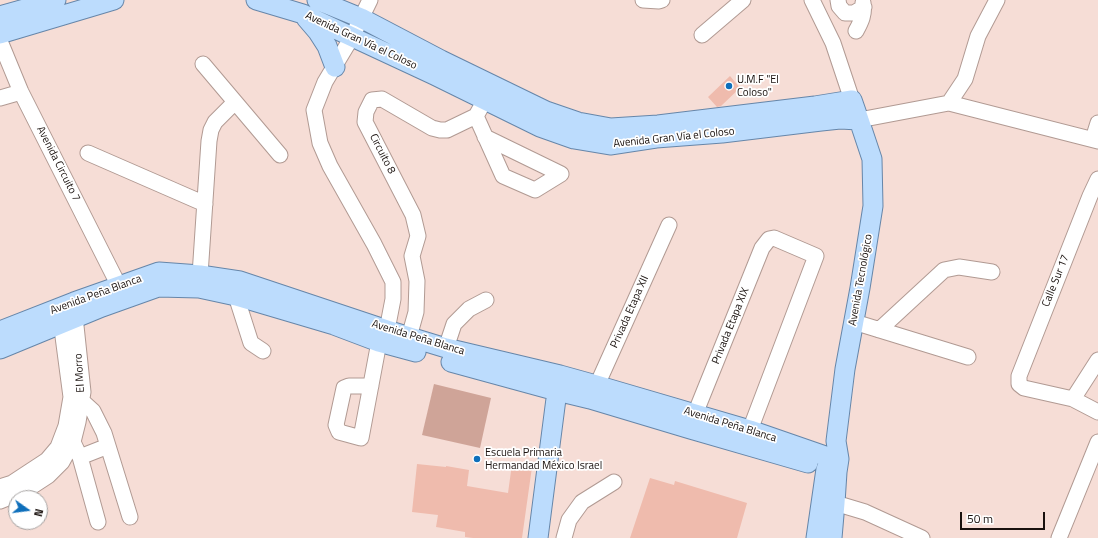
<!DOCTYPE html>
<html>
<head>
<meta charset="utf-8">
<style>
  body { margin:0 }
  #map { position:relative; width:1098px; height:538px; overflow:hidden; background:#f6ddd6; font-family:"Titillium Web",sans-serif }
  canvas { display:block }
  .north { position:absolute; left:8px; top:490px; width:40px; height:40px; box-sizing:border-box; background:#fff; border:1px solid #a3a09f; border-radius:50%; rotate:104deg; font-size:11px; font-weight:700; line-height:16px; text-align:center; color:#19110e }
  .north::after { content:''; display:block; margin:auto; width:14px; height:18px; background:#0e6fbb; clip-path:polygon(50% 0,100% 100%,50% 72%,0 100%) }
  .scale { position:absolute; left:960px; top:512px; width:85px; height:18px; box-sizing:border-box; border:2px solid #19110e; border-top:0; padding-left:5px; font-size:12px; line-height:14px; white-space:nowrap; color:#19110e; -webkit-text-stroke:3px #fff; paint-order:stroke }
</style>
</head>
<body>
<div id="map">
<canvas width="1098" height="538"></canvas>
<div class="north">N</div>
<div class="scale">50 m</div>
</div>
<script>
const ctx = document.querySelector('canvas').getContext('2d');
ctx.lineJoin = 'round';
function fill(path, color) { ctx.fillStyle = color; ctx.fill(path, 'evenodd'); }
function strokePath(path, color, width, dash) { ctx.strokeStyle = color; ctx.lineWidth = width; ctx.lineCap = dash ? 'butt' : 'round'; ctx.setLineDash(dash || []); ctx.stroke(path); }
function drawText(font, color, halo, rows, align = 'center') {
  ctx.font = font + ' "Titillium Web",sans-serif'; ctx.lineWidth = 3.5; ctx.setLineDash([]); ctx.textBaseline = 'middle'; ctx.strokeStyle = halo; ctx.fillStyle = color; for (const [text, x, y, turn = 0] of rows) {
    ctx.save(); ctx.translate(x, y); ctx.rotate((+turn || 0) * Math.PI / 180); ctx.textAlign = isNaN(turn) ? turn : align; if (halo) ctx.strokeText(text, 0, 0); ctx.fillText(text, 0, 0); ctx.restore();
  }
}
fill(new Path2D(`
  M434,384L491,398L480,448L422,435Z`), '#cfa498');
fill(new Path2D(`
  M730,76L740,88L721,106L717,107L708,97Z
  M417,464L446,467V466L469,470L467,486L508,493L512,464L532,467L522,538H473L465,537V532L436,527L438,515L412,512Z
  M650,478L674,485L675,481L747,503L737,538H630Z`), '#efbbad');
const minor = new Path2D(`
  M370,0L352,37L325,82L314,110L320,143L330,166L374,244L393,282V299L387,330L379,342L361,438L339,432L336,425L344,388L349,386H371
  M643,0L659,1L662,0
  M812,0L833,43L852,100
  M838,0L839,6L845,13H854L864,7
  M856,31C861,22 865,14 863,3
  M702,35L743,0
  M0,41L21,92L119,286
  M203,64L280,155
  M0,98L21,92
  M949,103L965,79L978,36L997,0
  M476,116L503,176L535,190L561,174
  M859,120L949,103L1098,141
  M485,137L561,174
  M1093,139L1098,123
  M88,153L205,204
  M1098,179L1090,196L1019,376V384L1024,388L1073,399L1098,412
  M200,275L209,141L211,130L215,122L235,102
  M236,296L251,343L263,351
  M854,322L968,357
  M879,330L944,270L959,267L992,272
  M409,337L416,312L417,281L412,256L418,236L413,215L365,122L366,112L372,100L382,99L432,128L440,130H447L476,116L485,100
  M446,348L454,324L469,309L486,300
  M593,394L669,225
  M1073,399L1098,360
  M82,401L93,411L104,433L130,517
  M695,414L762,248L769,239L774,238L816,256L750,430
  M73,442L80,457L98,522
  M80,457L108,446
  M0,487L12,483L47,460L58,447L66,426L71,397L60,314
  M0,501L25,491L48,476L62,462L73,442L78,422L83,392L74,307
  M835,503L865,512L922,538
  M564,538L569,520L582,502L614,482
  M1059,538L1098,442`);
const major = new Path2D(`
  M256,0L303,14L434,75L540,127L574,139L610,145L656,138L722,133L821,121L840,119L859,120
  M317,0L361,18L441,60L546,111L578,122L611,128L658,125L815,106L852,100L859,120L872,159L873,206L860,288L845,369L836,441L839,459L837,472L835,503L832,538
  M0,16L56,0
  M306,18L318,32L327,46L335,67
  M0,34L114,0
  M0,331L74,302L159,272L200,275L240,281L387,330L446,348L560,375L596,385L750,430L828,457
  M0,349L102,307L158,287L199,288L236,296L334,325L379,342L416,352
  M451,362L557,391L590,399L690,429L808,463
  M538,538L557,391L560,378
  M816,538L826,469`);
strokePath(minor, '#b19a93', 17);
strokePath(major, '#6686a9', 21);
strokePath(minor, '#fff', 15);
strokePath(major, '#bcdcfd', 19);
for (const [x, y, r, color] of [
  [729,86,4,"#0e6fbb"],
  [477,459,4,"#0e6fbb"]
]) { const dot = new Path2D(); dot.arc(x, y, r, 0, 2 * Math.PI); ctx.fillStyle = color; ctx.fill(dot); strokePath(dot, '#fff', 1.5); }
drawText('11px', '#19110e', '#fff', [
  ["Avenida Gran Vía el Coloso",361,41,25],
  ["Avenida Gran Vía el Coloso",674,138,-6],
  ["Circuito 8",382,154,63],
  ["Avenida Circuito 7",58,164,63],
  ["Avenida Tecnológico",861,280,-80],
  ["Calle Sur 17",1056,281,-68],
  ["Avenida Peña Blanca",96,295,-20],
  ["Privada Etapa XII",630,312,-66],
  ["Privada Etapa XIX",731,326,-68],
  ["Avenida Peña Blanca",418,338,17],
  ["El Morro",80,373,-94],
  ["Avenida Peña Blanca",730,425,17]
]);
drawText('11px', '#19110e', '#fff', [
  ["U.M.F \"El",737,80],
  ["Coloso\"",737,93],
  ["Escuela Primaria",485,453],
  ["Hermandad México Israel",485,466]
], 'left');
</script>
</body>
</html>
